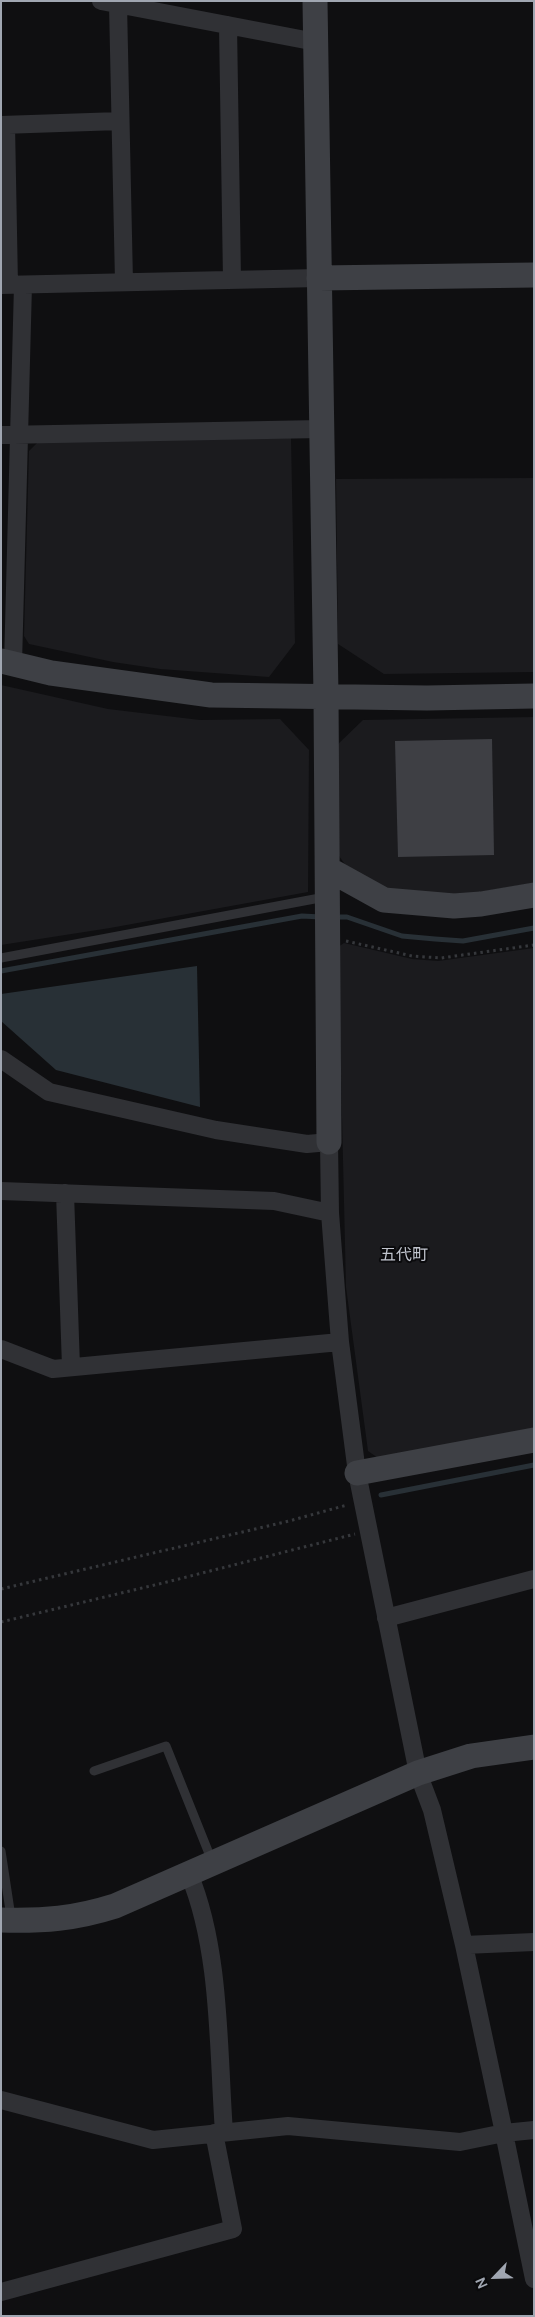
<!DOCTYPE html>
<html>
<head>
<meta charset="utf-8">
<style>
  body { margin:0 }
  #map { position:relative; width:535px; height:2317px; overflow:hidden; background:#0f0f11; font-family:"DM Sans",sans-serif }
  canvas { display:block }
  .frame { position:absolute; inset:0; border:2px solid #a0a6b1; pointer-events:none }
  .north { position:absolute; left:470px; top:2252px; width:50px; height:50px; -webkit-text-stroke:4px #0a0a0c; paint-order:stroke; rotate:246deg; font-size:14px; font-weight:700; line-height:20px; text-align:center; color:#a0a6b1 }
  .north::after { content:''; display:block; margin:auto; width:18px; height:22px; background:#a0a6b1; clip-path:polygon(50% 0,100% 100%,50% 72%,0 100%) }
</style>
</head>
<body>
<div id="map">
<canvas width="535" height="2317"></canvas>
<div class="frame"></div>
<div class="north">N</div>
</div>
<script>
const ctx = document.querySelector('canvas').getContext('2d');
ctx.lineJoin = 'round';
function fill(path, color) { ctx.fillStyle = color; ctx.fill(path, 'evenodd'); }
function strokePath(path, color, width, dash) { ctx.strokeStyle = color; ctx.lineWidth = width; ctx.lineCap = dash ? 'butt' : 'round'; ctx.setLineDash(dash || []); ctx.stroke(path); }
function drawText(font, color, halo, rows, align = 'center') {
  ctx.font = font + ' "DM Sans","Noto Sans JP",sans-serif'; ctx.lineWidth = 4; ctx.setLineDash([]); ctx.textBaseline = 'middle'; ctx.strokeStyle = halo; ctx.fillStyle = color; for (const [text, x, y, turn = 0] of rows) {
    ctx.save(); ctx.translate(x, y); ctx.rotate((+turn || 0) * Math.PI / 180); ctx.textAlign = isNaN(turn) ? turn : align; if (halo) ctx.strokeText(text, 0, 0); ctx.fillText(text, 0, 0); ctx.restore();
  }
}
fill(new Path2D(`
  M291,438L295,643L269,677L160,669L113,662L29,644L24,636L29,451L38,442Z
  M534,478V672L384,674L338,644L336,479Z
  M1,685L108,709L200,720L280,719L309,750L308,892L110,928L1,945Z
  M534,717V883L462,895L387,889L346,866L337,853L336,746L363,720Z
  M344,943L412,959L438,961L534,948V1428L378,1458L368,1451L346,1287L338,947Z`), '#1b1b1e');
fill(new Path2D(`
  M197,966L200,1107L56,1070L1,1021V994Z`), '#283036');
strokePath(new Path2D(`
  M334,917H347L402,936L435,939L463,941L534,928
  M1,971L302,916L321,917
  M381,1495L534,1465`), '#283036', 5);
fill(new Path2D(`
  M492,739L494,855L398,857L395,741Z`), '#3e3f44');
strokePath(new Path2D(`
  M346,941L412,956L441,958L534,945
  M1,1589L289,1521L347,1505
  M1,1622L167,1582L355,1534`), '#36383c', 3, [2.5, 4]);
strokePath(new Path2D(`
  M1,958L325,897
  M94,1771L166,1746L212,1861
  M1,1851L11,1917`), '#303135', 9);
strokePath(new Path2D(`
  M101,1L316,42
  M118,4L124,282
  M228,25L232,280
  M1,125L120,121
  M6,125L9,285
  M1,285L319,278
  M1,435L321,429
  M13,664L23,285
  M1,1059L49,1092L216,1130L307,1144L329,1142L330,1213L340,1342L357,1473L418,1773L432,1810L464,1945L504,2133L534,2130
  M1,1191L274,1201L330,1213
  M65,1193L71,1367
  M1,1349L53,1369L340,1342
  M386,1618L534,1579
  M189,1874C221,1950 218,2051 224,2132
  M464,1945L534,1942
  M1,2100L153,2140L288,2126L460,2142L504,2133L534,2279
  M1,2292L233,2229L214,2133`), '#303135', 18);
strokePath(new Path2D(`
  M315,1L326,696L329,1142
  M319,278L534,275
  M1,661L51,673L211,695L427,698L534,696
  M328,869L384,900L454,906L481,904L534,895
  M357,1473L534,1440
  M1,1920C44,1921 74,1919 115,1906L418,1773L471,1756L534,1747`), '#3e4045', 25);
drawText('16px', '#c1c5ce', '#0a0a0c', [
  ["五代町",404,1256]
]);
</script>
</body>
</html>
